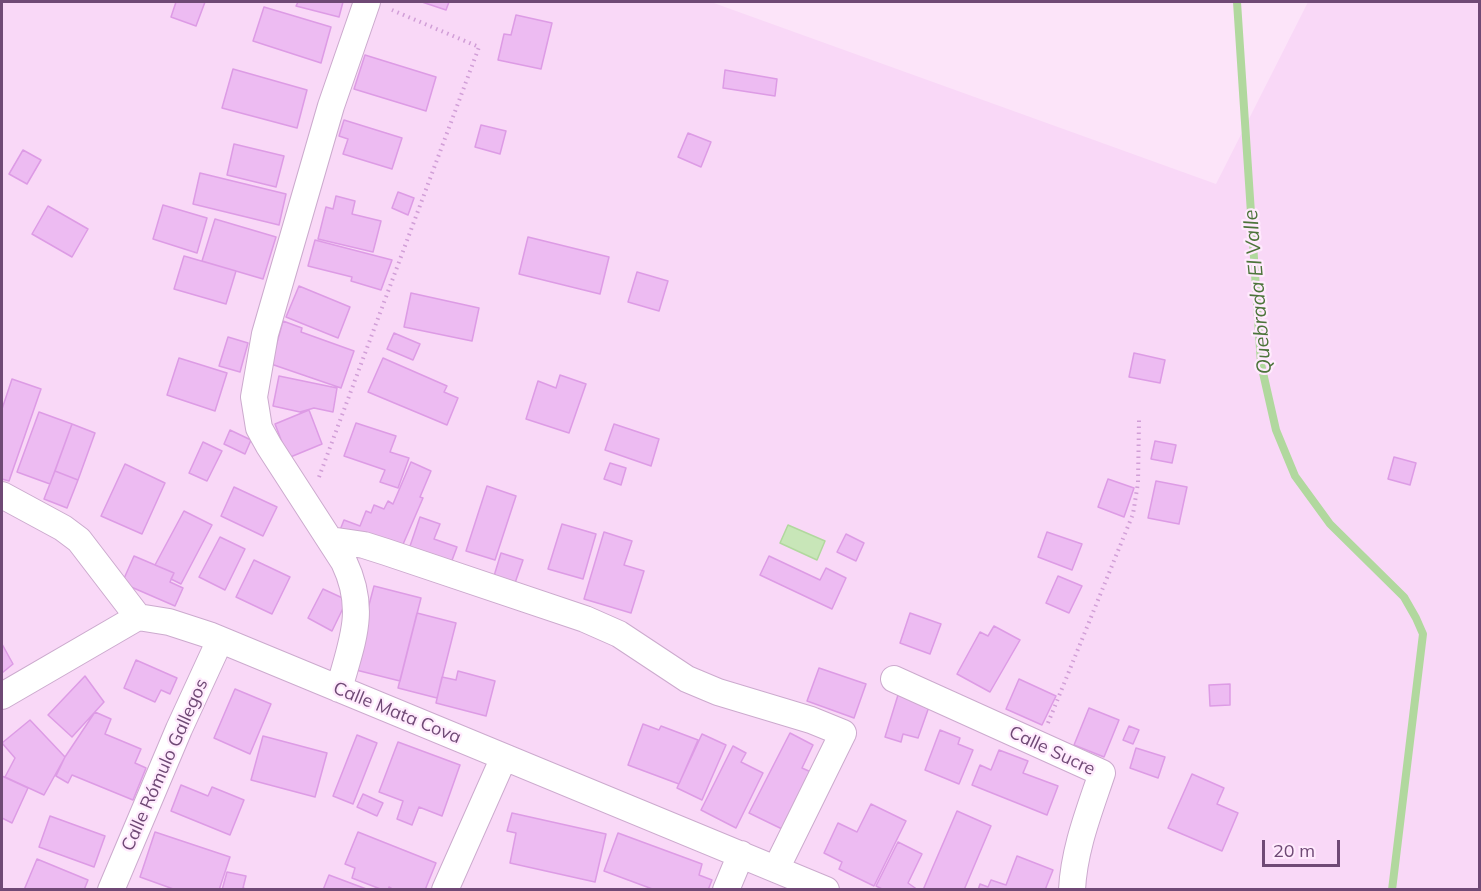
<!DOCTYPE html>
<html>
<head>
<meta charset="utf-8">
<style>
  body { margin:0 }
  #map { position:relative; width:1481px; height:891px; overflow:hidden; background:#fce4f9; font-family:Mulish,sans-serif }
  canvas { display:block }
  .frame { position:absolute; inset:0; border:3px solid #6f4975; pointer-events:none }
  .scale { position:absolute; left:1262px; top:840px; width:78px; height:27px; box-sizing:border-box; border:3px solid #6f4975; border-top:0; padding-left:8px; font-size:18px; line-height:21px; white-space:nowrap; color:#6f4975; -webkit-text-stroke:4px #ffeafd; paint-order:stroke }
</style>
</head>
<body>
<div id="map">
<canvas width="1481" height="891"></canvas>
<div class="frame"></div>
<div class="scale">20 m</div>
</div>
<script>
const ctx = document.querySelector('canvas').getContext('2d');
ctx.lineJoin = 'round';
function fill(path, color) { ctx.fillStyle = color; ctx.fill(path, 'evenodd'); }
function strokePath(path, color, width, dash) { ctx.strokeStyle = color; ctx.lineWidth = width; ctx.lineCap = dash ? 'butt' : 'round'; ctx.setLineDash(dash || []); ctx.stroke(path); }
function drawText(font, color, halo, rows, align = 'center') {
  ctx.font = font + ' Mulish,sans-serif'; ctx.lineWidth = 4.5; ctx.setLineDash([]); ctx.textBaseline = 'middle'; ctx.strokeStyle = halo; ctx.fillStyle = color; for (const [text, x, y, turn = 0] of rows) {
    ctx.save(); ctx.translate(x, y); ctx.rotate((+turn || 0) * Math.PI / 180); ctx.textAlign = isNaN(turn) ? turn : align; if (halo) ctx.strokeText(text, 0, 0); ctx.fillText(text, 0, 0); ctx.restore();
  }
}
fill(new Path2D(`
  M2,2H711L1216,184L1308,2H1479V889L2,890Z`), '#f9d8f7');
const water = new Path2D(`
  M788,525L825,541L817,560L780,543Z`);
fill(water, '#c8e6b8');
strokePath(water, '#b1d89e', 1.5);
strokePath(new Path2D(`
  M1237,2L1261,364L1276,430L1295,476L1330,524L1404,597L1416,618L1423,634L1392,890`), '#b1d89e', 8);
const building = new Path2D(`
  M176,2H205L196,26L171,17Z
  M298,2H343L339,17L296,6Z
  M422,2H449L446,10Z
  M264,7L331,27L321,63L253,41Z
  M516,15L552,23L541,69L498,60L504,34L511,35Z
  M365,55L436,77L426,111L354,89Z
  M233,69L307,90L297,128L222,108Z
  M725,70L777,79L775,96L723,88Z
  M344,120L402,138L392,169L343,154L348,139L339,136Z
  M481,125L506,131L500,154L475,147Z
  M688,133L711,142L701,167L678,157Z
  M234,144L284,156L276,187L227,175Z
  M23,150L41,160L27,184L9,174Z
  M200,173L286,194L279,225L193,204Z
  M398,192L414,198L408,215L392,208Z
  M336,196L355,201L352,214L381,221L373,252L318,239L326,207L333,209Z
  M163,205L207,218L197,253L153,239Z
  M48,206L88,229L72,257L32,234Z
  M215,219L276,237L263,279L202,261Z
  M528,237L609,257L600,294L519,274Z
  M315,240L392,260L381,290L351,281L352,277L308,266Z
  M184,256L236,271L226,304L174,289Z
  M637,272L668,281L659,311L628,302Z
  M299,286L350,307L338,338L286,317Z
  M411,293L479,308L472,341L404,327Z
  M283,321L302,328L301,332L354,351L341,388L271,364Z
  M394,333L420,344L413,360L387,349Z
  M228,337L248,343L240,372L219,366Z
  M1134,353L1165,360L1160,383L1129,377Z
  M179,358L227,373L215,411L167,395Z
  M383,358L447,386L444,392L458,398L447,425L368,392Z
  M560,375L586,384L569,433L526,419L538,381L556,388Z
  M279,376L337,388L333,412L314,408L300,412L273,406Z
  M12,379L41,389L9,481L2,479V409Z
  M309,410L322,444L288,458L275,424Z
  M39,412L72,424L50,484L17,472Z
  M356,423L396,436L390,452L409,458L398,488L380,482L385,470L344,456Z
  M72,424L95,433L78,480L55,471Z
  M614,424L659,439L651,466L605,450Z
  M230,430L251,440L245,454L224,444Z
  M1155,441L1176,445L1172,463L1151,459Z
  M203,442L222,451L207,481L189,473Z
  M1394,457L1416,463L1410,485L1388,479Z
  M411,462L431,471L420,497L423,498L401,549L340,530L344,520L360,526L366,511L371,513L374,505L384,509L388,501L393,504Z
  M610,463L626,468L621,485L604,479Z
  M125,464L165,483L142,534L101,516Z
  M55,471L78,480L67,508L44,499Z
  M1108,479L1134,488L1124,517L1098,507Z
  M1156,481L1187,487L1179,524L1148,518Z
  M487,486L516,496L495,560L466,551Z
  M234,487L277,507L263,536L221,516Z
  M184,511L212,525L181,584L171,579L174,573L155,565Z
  M420,517L440,524L434,539L457,547L451,563L409,549Z
  M562,524L596,534L583,579L548,569Z
  M604,532L632,541L624,565L644,571L631,613L584,599Z
  M1047,532L1082,544L1072,570L1038,557Z
  M846,534L864,543L856,561L837,552Z
  M220,537L245,549L225,590L199,577Z
  M501,553L523,560L515,583L494,576Z
  M134,556L174,573L170,582L183,588L175,606L122,583Z
  M769,556L820,580L826,568L846,578L832,609L760,575Z
  M254,560L290,577L272,614L236,597Z
  M1058,576L1082,586L1069,613L1046,603Z
  M374,586L421,598L400,681L352,669Z
  M323,589L347,600L332,631L308,618Z
  M417,613L456,623L437,698L398,688Z
  M910,613L941,624L930,654L900,643Z
  M994,626L1020,640L990,692L957,674L980,632L988,636Z
  M2,644L13,664L2,673Z
  M136,660L177,678L170,694L161,690L155,702L124,688Z
  M819,668L866,684L854,718L807,701Z
  M458,671L495,681L486,716L436,703L442,677L456,680Z
  M85,676L104,702L72,737L48,715Z
  M1019,679L1056,696L1042,725L1006,709Z
  M1230,684V705L1210,706L1209,685Z
  M235,689L271,704L250,754L214,738Z
  M898,695L930,704L918,738L903,734L901,742L885,737Z
  M1089,708L1119,720L1104,757L1074,745Z
  M95,712L111,719L105,734L141,749L135,763L146,768L133,800L72,775L68,783L56,776L65,757Z
  M30,720L65,757L44,795L5,777L15,758L2,743Z
  M643,724L659,730L661,726L698,740L679,784L628,765Z
  M1129,726L1139,730L1133,744L1123,740Z
  M940,730L960,738L958,744L973,750L959,784L925,770Z
  M790,733L813,745L802,768L811,772L782,829L749,813Z
  M702,734L726,745L702,800L677,788Z
  M357,735L377,743L353,804L333,796Z
  M263,736L327,753L315,797L251,780Z
  M398,742L460,765L442,816L419,807L412,825L397,819L403,801L379,792Z
  M733,746L746,753L741,762L763,773L736,828L701,810Z
  M1136,748L1165,757L1158,778L1130,768Z
  M999,750L1028,761L1023,773L1058,786L1047,815L972,785L980,765L991,770Z
  M1192,774L1224,788L1217,804L1238,813L1222,851L1168,828Z
  M2,776L28,788L12,823L2,818Z
  M181,785L208,796L212,787L244,800L230,835L171,811Z
  M363,794L383,803L377,816L357,807Z
  M871,804L906,821L874,886L839,869L842,862L824,853L838,823L857,832Z
  M957,811L991,826L964,890H923Z
  M512,813L606,834L595,882L510,863L516,833L507,831Z
  M50,816L105,836L94,867L39,847Z
  M155,832L230,857L219,890H176L140,877Z
  M358,832L436,863L425,890H394L389,887L388,890H383L352,878L355,868L345,864Z
  M618,833L702,864L699,875L712,880L708,890H655L604,871Z
  M898,842L922,854L908,883L918,890H884L876,886Z
  M1017,856L1053,870L1045,890H978L980,884L988,887L991,880L1006,885Z
  M37,859L88,880L84,890H24Z
  M227,872L246,876L243,888L249,890H222Z
  M329,875L369,890H323Z`);
fill(building, '#edbbf2');
strokePath(building, '#dd9be5', 1.5);
const minor = new Path2D(`
  M2,495L63,528L79,540L138,617L169,622L209,635L826,890
  M330,540L364,545L386,552L585,619L619,634L687,679L718,692L811,720L843,733L776,869
  M894,679L1102,773C1089,812 1074,849 1072,890
  M339,689C352,641 367,610 344,562L269,446L259,428L254,397L265,334L331,106L367,2
  M2,696L138,617
  M111,890L179,729L220,640
  M445,890L504,757
  M726,890L741,854`);
strokePath(minor, '#ccaace', 28);
strokePath(new Path2D(`
  M319,477L479,47L392,10
  M1048,723L1133,514L1138,483L1139,420`), '#d19ed7', 4, [1.5, 4.5]);
strokePath(minor, '#fff', 26);
drawText('18px', '#6f4975', '#ffeafd', [
  ["Calle Mata Cova",397,713,22],
  ["Calle Sucre",1052,751,25],
  ["Calle Rómulo Gallegos",165,765,-66]
]);
drawText('italic 20px', '#4c743a', '#ffeafd', [
  ["Quebrada El Valle",1258,292,-95]
]);
</script>
</body>
</html>
